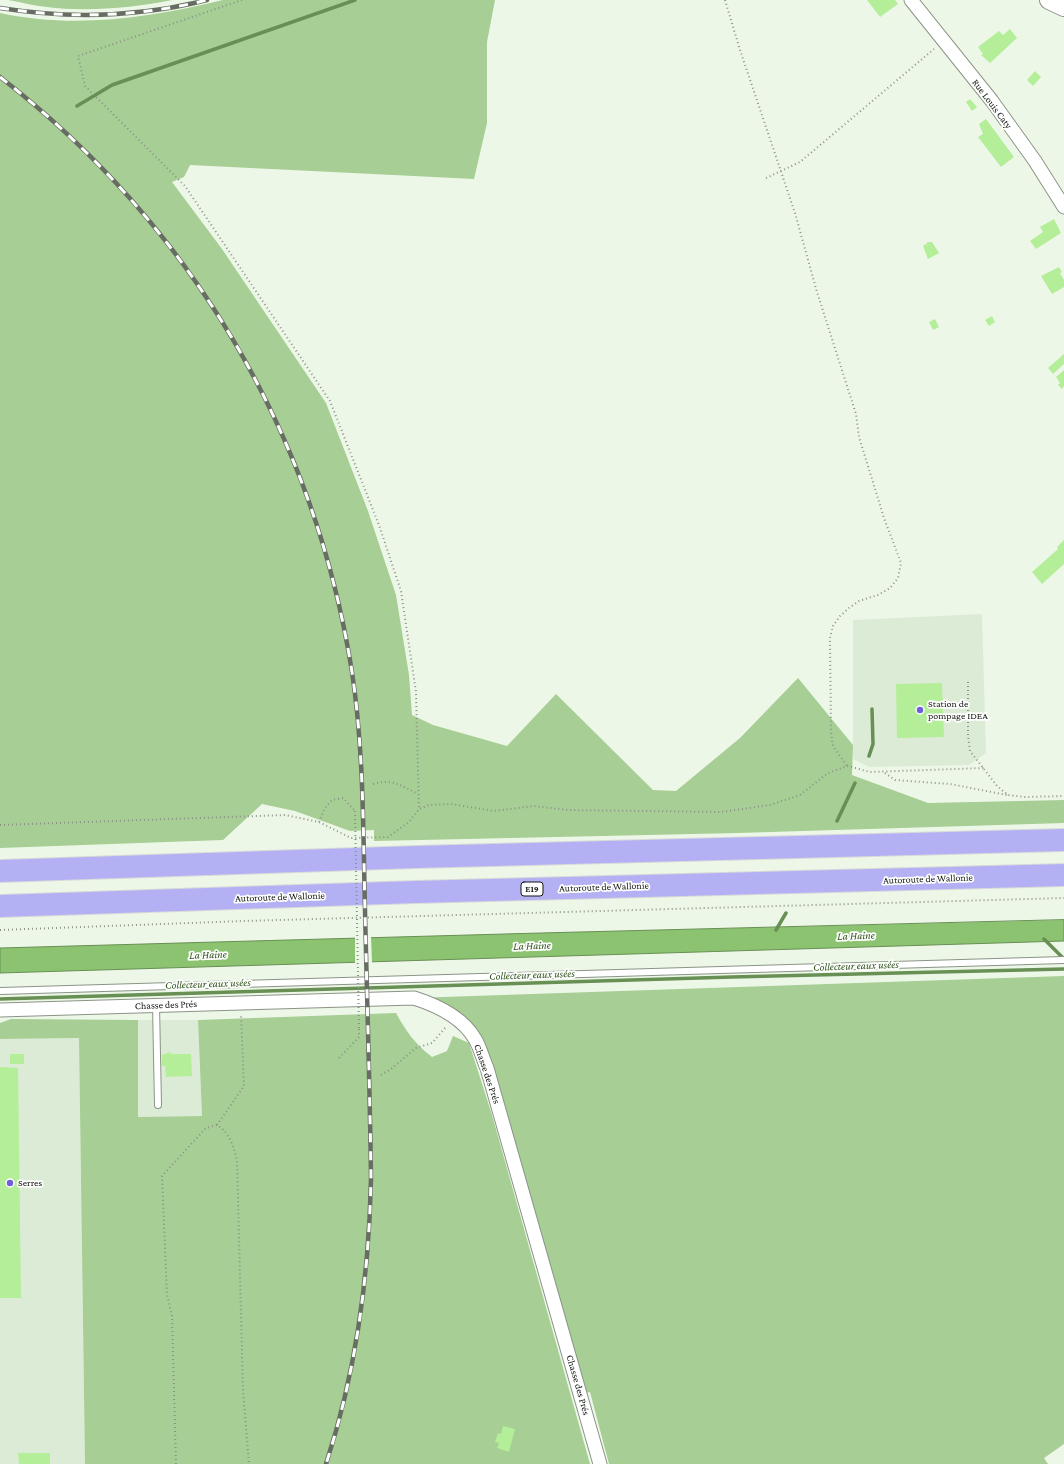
<!DOCTYPE html>
<html>
<head>
<meta charset="utf-8">
<style>
  body { margin:0 }
  canvas { display:block; background:#edf7e8 }
</style>
</head>
<body>
<canvas width="1064" height="1464"></canvas>
<script>
const ctx = document.querySelector('canvas').getContext('2d');
ctx.lineJoin = 'round';
function fill(path, color) { ctx.fillStyle = color; ctx.fill(path, 'evenodd'); }
function strokePath(path, color, width, dash) { ctx.strokeStyle = color; ctx.lineWidth = width; ctx.lineCap = dash ? 'butt' : 'round'; ctx.setLineDash(dash || []); ctx.stroke(path); }
function drawText(font, color, halo, rows, align = 'center') {
  ctx.font = font + ' "Crimson Pro",serif'; ctx.lineWidth = 3.5; ctx.setLineDash([]); ctx.textBaseline = 'middle'; ctx.strokeStyle = halo; ctx.fillStyle = color; for (const [text, x, y, turn = 0] of rows) {
    ctx.save(); ctx.translate(x, y); ctx.rotate((+turn || 0) * Math.PI / 180); ctx.textAlign = isNaN(turn) ? turn : align; if (halo) ctx.strokeText(text, 0, 0); ctx.fillText(text, 0, 0); ctx.restore();
  }
}
fill(new Path2D(`
  M982,614L986,753L969,765L869,767L853,759V620Z
  M138,1020H198L202,1116L138,1117Z
  M79,1038L85,1464H0V1039Z`), '#dcebd6');
fill(new Path2D(`
  M8,0H172C135,8 84,12 47,7C34,6 21,2 8,0Z
  M223,0H495L487,42V123L474,179L190,165L184,177L172,182L222,249L326,403L368,511L396,595L409,675L412,715L433,725L507,746L556,694L653,790L676,791L740,738L798,678L853,745L852,775L928,803L1064,800V823L738,833L374,841V830L350,831L295,811L262,804L223,840L0,848V13C75,29 149,18 223,0Z
  M1064,976V1444L1044,1458L1048,1464H609L590,1392L580,1394L475,1039L414,998Z
  M396,1013C405,1030 416,1045 432,1057L447,1051L453,1036L469,1043L492,1115L590,1464H85L79,1038L0,1039V1023L11,1019L138,1020V1117L202,1116L198,1020Z`), '#a7ce94');
const water = new Path2D(`
  M1064,920V941L0,973V948L541,933Z`);
fill(water, '#8cc370');
strokePath(water, '#688f54', 1);
fill(new Path2D(`
  M355,936H371L372,963L355,964Z`), '#edf7e8');
strokePath(new Path2D(`
  M77,106L112,85L355,0
  M869,756L873,744L872,709
  M837,821L855,783
  M776,930L786,913
  M1044,939L1064,959
  M0,999L732,977L1064,969`), '#688f54', 3.5);
fill(new Path2D(`
  M867,0H895L898,4L880,17Z
  M1010,29L1017,38L990,63L981,55L983,54L978,47L999,31L1003,35Z
  M1035,71L1041,77L1033,86L1027,80Z
  M970,99L977,107L972,111L966,102Z
  M986,119L1014,157L1001,167L978,137L983,134L979,124Z
  M1054,219L1061,233L1036,249L1030,241L1043,232L1040,227Z
  M929,242H932L939,253L928,259L923,246L926,244L929,248L926,243Z
  M1059,267L1062,272L1060,273L1064,280V287L1052,294L1041,276Z
  M992,316L995,322L989,326L985,320Z
  M935,319L939,327L933,330L929,322Z
  M1064,354V364L1053,374L1048,368Z
  M1064,370V386L1062,389L1058,385L1060,383L1056,377Z
  M1064,540V564L1042,584L1032,572L1058,549L1057,547Z
  M942,683L944,737L897,738L896,684Z
  M171,1052V1054H191L192,1076L166,1077L165,1066H162V1055Z
  M10,1054H24V1064H10Z
  M0,1067L18,1068L21,1298H0Z
  M503,1426L515,1429L509,1452L497,1448L499,1443L495,1442L498,1433L501,1434Z
  M18,1453H50V1464H19Z`), '#b4ee99');
const lane = new Path2D(`
  M0,991L1064,960
  M156,1005L158,1105`);
const street = new Path2D(`
  M911,0L992,101L1035,161L1064,207
  M0,1010L414,998C436,1005 463,1018 475,1039C480,1047 483,1059 487,1068L600,1464`);
const secondary = new Path2D(`
  M1049,0L1064,7`);
const highway = new Path2D(`
  M0,871L416,857L1064,840
  M0,906L415,892L1064,875`);
strokePath(lane, '#8b9487', 8);
strokePath(street, '#8b9487', 15);
strokePath(secondary, '#8b9487', 20);
strokePath(highway, '#d9dad9', 24);
strokePath(new Path2D(`
  M242,0L78,56L85,86L185,186L330,401L379,525L401,591L416,692L419,809
  M725,0L740,50L795,213L817,292L856,414L859,437L884,518L901,563L898,578L890,588L878,595L859,601L849,608L840,616L833,626L830,638L831,732L833,746L847,766
  M766,178L800,162L934,49
  M968,682V735L970,751L997,786L1008,795L1025,797L1064,796
  M885,773L895,780L950,784L1007,795
  M373,784C393,778 401,786 418,794
  M319,822L325,808L332,800L343,798L355,811
  M0,825L285,815L319,822L351,838L388,837L409,822L419,809L429,805L451,804L494,811L534,806L568,810L721,812L770,805L800,795L828,773L847,766L870,772L984,768
  M0,930L244,921L1064,898
  M339,1058L359,1037V1028
  M381,1075L391,1069L416,1048L432,1043L446,1027
  M217,1125L244,1086L241,1015
  M176,1464L172,1316L167,1295L162,1176L206,1128L217,1125C230,1133 234,1147 237,1161L243,1390L249,1464`), '#8b9287', 2, [1, 3]);
strokePath(lane, '#fff', 6);
strokePath(street, '#fff', 13);
strokePath(secondary, '#fff', 18);
strokePath(highway, '#b3b1f3', 22);
const rail = new Path2D(`
  M0,8C69,19 139,17 207,0
  M0,77C191,225 314,433 352,672C364,751 363,831 365,910C367,1000 370,1090 371,1179C369,1276 356,1372 326,1464`);
strokePath(rail, '#686d64', 4.5);
strokePath(rail, '#fff', 3, [9]);
strokePath(new Path2D(`
  M355,811L359,1028`), '#8b9287', 2, [1, 3]);
for (const [x, y, r, color] of [
  [920,710,4,"#715fda"],
  [10,1183,4,"#715fda"]
]) { const dot = new Path2D(); dot.arc(x, y, r, 0, 2 * Math.PI); ctx.fillStyle = color; ctx.fill(dot); strokePath(dot, '#fff', 1.5); }
for (const [x, y, w] of [
  [532,889,22]
]) { const box = new Path2D(); box.roundRect(x - w / 2, y - 7, w, 14, 3); ctx.fillStyle = '#fff'; ctx.fill(box); strokePath(box, '#141712', 1); }
drawText('bold 9px', '#141712', null, [
  ["E19",532,889]
]);
drawText('10px', '#141712', '#fff', [
  ["Rue Louis Caty",992,104,53],
  ["Autoroute de Wallonie",928,879,-2],
  ["Autoroute de Wallonie",604,887,-2],
  ["Autoroute de Wallonie",280,897,-2],
  ["Chasse des Prés",166,1005,-2],
  ["Chasse des Prés",487,1074,71],
  ["Chasse des Prés",578,1385,74]
]);
drawText('10px', '#141712', '#fff', [
  ["Station de",928,704],
  ["pompage IDEA",928,716],
  ["Serres",18,1183]
], 'left');
drawText('italic 11px', '#30541b', '#fff', [
  ["La Haine",856,936,-2],
  ["La Haine",532,946,-2],
  ["La Haine",208,955,-2],
  ["Collecteur eaux usées",856,966,-2],
  ["Collecteur eaux usées",532,975,-2],
  ["Collecteur eaux usées",208,984,-2]
]);
</script>
</body>
</html>
